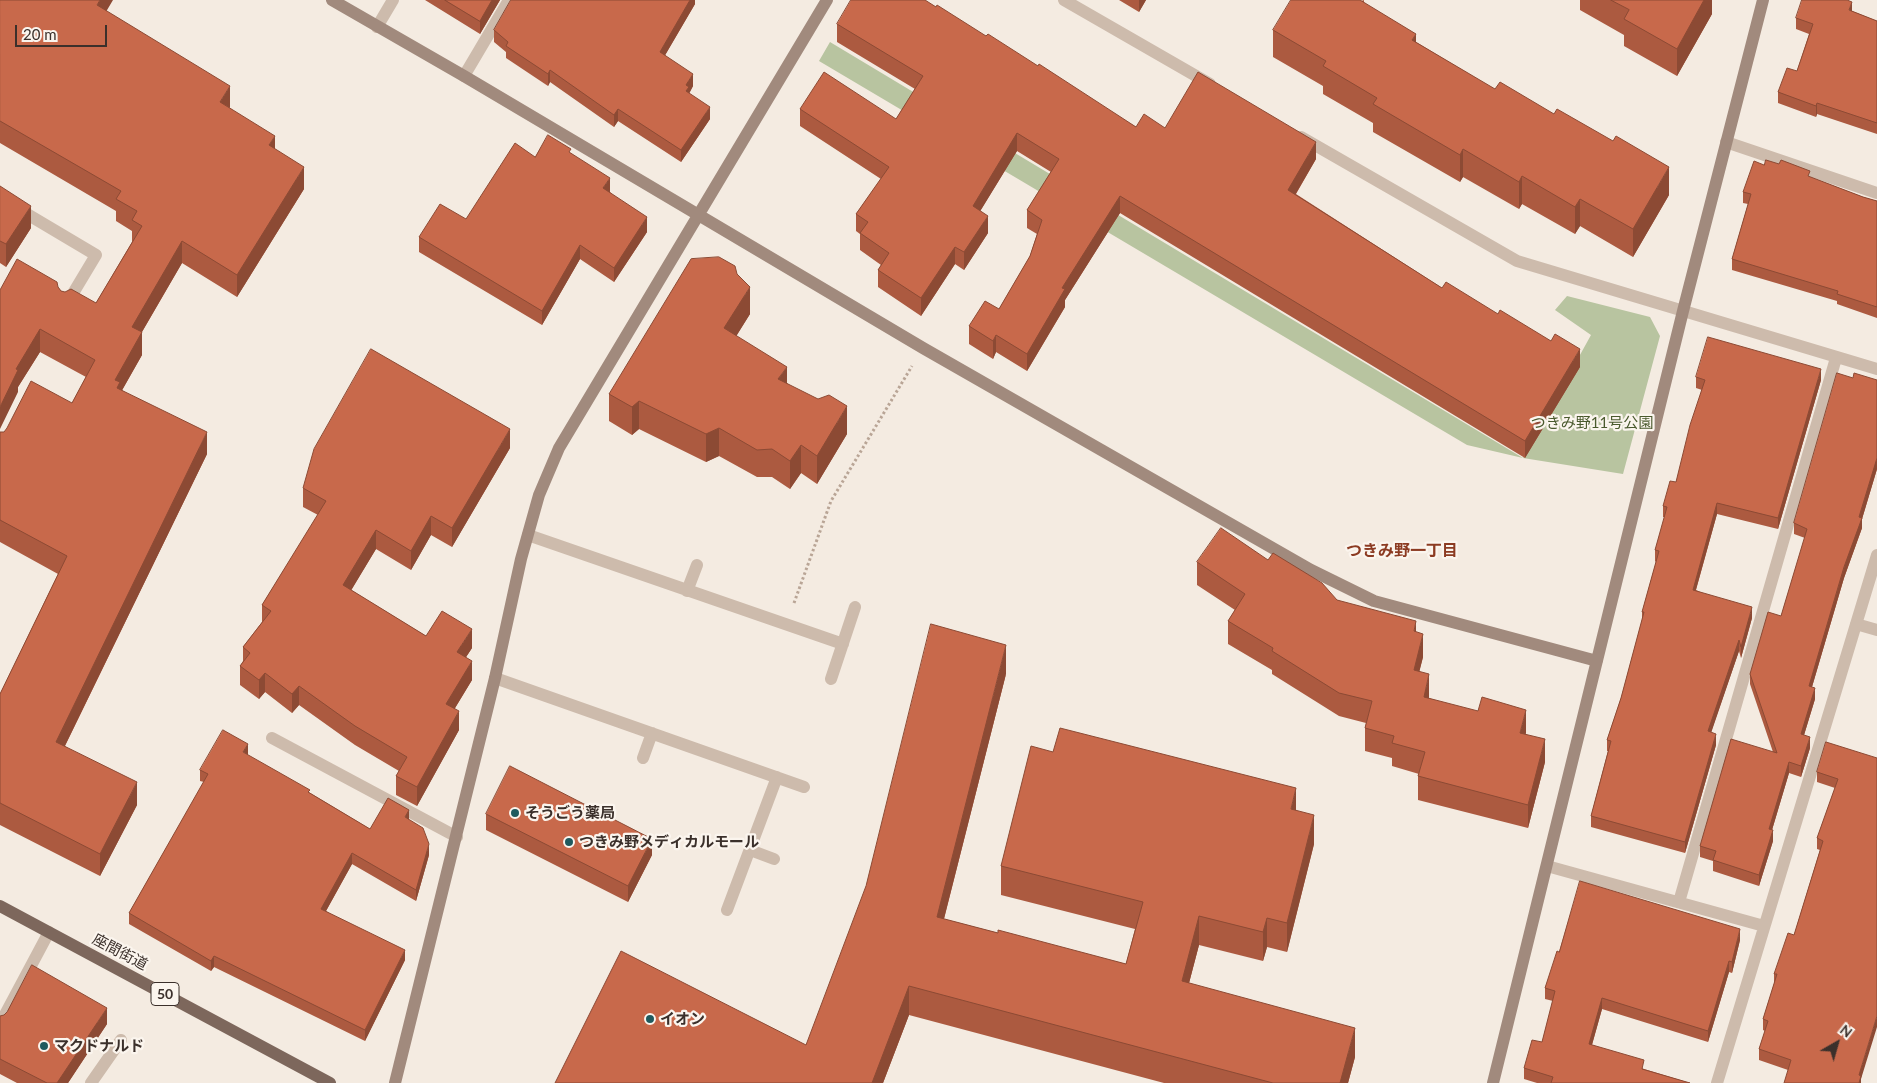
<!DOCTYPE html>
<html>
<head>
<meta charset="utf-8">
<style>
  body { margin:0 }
  #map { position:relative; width:1877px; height:1083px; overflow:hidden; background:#f4ebe1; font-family:Lato,sans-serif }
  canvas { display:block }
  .north { position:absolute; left:1812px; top:1018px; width:50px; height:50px; -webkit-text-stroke:4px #fbf5ee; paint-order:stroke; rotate:38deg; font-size:14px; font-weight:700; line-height:20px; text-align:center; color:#3b302b }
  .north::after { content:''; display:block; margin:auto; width:18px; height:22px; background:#3b302b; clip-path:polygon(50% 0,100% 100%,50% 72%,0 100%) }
  .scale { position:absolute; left:15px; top:25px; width:92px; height:22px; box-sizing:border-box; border:2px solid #3b302b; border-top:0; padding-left:6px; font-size:15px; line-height:18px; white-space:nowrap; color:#3b302b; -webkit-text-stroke:4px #fbf5ee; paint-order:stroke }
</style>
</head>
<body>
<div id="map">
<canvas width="1877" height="1083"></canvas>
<div class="north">N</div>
<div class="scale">20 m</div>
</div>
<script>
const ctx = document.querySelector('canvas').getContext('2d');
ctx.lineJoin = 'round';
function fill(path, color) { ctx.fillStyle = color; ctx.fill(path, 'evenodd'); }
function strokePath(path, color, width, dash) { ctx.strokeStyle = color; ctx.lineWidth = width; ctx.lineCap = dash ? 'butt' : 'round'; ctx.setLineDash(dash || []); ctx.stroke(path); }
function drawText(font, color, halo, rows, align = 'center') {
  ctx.font = font + ' Lato,"Noto Sans JP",sans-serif'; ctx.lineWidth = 4.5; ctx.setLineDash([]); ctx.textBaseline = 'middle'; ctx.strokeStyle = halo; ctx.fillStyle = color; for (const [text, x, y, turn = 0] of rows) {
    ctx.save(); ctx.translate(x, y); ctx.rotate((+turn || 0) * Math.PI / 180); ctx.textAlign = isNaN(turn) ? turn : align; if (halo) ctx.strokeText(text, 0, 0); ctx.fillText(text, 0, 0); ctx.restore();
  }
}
fill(new Path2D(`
  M830,42L1523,458L1591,335L1555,310L1567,296L1650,317L1660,336L1623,474L1523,458L1467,445L819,61Z`), '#b8c4a0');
strokePath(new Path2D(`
  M794,603L831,501L912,366`), '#b9a596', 3, [2.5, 2.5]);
strokePath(new Path2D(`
  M0,1024L49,932
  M91,1083L121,1040`), '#cdbbac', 12);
strokePath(new Path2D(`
  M1064,0L1210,84
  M377,27L393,0
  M464,76L509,0
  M1301,137L1517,261L1877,369
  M1726,142L1877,193
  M0,198L96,255L66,305
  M528,535L843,644
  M687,591L697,565
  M1856,624L1877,630
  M495,678L804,787
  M831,679L855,607
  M272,738L457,837
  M643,758L652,733
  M750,850L774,859
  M1547,866L1764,926
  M1679,902L1836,358
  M727,910L777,777
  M1717,1083L1877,555`), '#cdbbac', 12);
strokePath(new Path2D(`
  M332,0L464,76L923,348L1311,570L1374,601L1597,661
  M395,1083L495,678L521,559L539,495L559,448L827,0
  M1493,1083L1683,311L1763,0`), '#a18a7d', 12);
strokePath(new Path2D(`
  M0,906L330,1083`), '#7d675c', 12);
fill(new Path2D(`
  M0,0L106,11L230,108L275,149L304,189L237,297L182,263L142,332V355L122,390L207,454L65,746L137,805L100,876L0,825V694L58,574L0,542V432H4L72,403L86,377L40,352L18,387V392L0,290L58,287L61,291L96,303L132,242V231L116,221V211L0,143Z
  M425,0H500L480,34Z
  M695,0V4L665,55L693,86L689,93L710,119L681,162L618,121L614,127L550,82L548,86L506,58V52L494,42V30Z
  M1119,0H1146L1139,12Z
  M1364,0V3L1416,42L1669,195L1633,257L1580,226L1575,234L1522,204L1519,209L1463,177L1460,182L1373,132V123L1323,94V86L1273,57V30Z
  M1580,0H1712V14L1677,76L1624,46V35L1580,10Z
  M1852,11L1877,21V134L1817,114L1816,117L1778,103V92L1797,71L1809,34L1796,29V18Z
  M837,24L986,36L1136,127L1165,128L1316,159L1296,194L1442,288L1580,367L1525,458L1120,213L1065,300V307L1027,371L996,352L993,359L969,344V326L999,309L1030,256L1037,234L1027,228V210L1051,172L1017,151L980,211L988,233L964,270L955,264L921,316L878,287V270L881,265L860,250V234L856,231V214L881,179L800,126V109L896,119L915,89L837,42Z
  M571,153L610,192L647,232L614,282L580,259L542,325L419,252V237L466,219L535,157Z
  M1764,165L1810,177L1863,197L1877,201V318L1837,304V301L1732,270V259L1748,204L1743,203V192Z
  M0,186L31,228L6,267L0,263Z
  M737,274L750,314L736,336L787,383L847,434L817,484L801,473L790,489L772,477H757L719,456L706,462L639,429L632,435L609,421V394Z
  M1696,377L1821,380L1778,529L1717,514L1696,590L1752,618L1741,658L1739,651L1711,732L1716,745L1685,853L1591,827V816L1608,751H1607V740L1621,698L1642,620V612L1656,562L1655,561V550L1665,517H1663V506L1676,482L1702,390L1696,388Z
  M1853,378L1877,380V469L1862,519V528L1844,578L1812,687L1815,699L1804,735L1810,748L1801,777L1789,773L1772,830L1773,841L1759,886L1713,871V861L1700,857V846L1773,752L1750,684V674L1781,616L1805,538L1794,534V523Z
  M510,448L452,547L431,535L411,570L376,549L351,590L426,636L472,648L466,657L472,680L455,708L459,730L417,806L396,795V776L399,771L355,745L299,705L292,713L265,692L259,699L240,685V666L243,661V647L262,622V605L318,515L303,507V488Z
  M1268,560L1337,600L1416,632L1423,657L1419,672L1429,698L1526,734L1545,762L1528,828L1418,800V776L1419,774L1392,766V758L1365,751V728L1366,723L1339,716L1272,674V670L1228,644V621L1235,610L1197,585V562Z
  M1006,674L944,919L998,933L1126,964L1135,929L1001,895V866L1053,752L1296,810L1314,844L1287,952L1267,947L1263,961L1199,945L1189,983L1355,1057L1348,1083H1164L909,1015L883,1083H555L806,1045Z
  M247,755L370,829L409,820L429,855L416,901L352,864L326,911L405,960L365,1041L214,967L211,971L129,924V913L204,782L200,781V770Z
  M1877,758L1861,1079V1083L1788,1070L1759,1060V1049L1765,1031L1763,1030V1019L1774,984V974L1794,935L1820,850L1817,849V838L1835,788L1817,782V772Z
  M486,814L652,855L628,902L486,830Z
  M1740,940L1732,973L1729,972L1708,1042L1602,1009L1592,1045L1644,1069L1690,1083H1537L1524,1079V1068L1542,1042L1553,1001L1545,999V988L1559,952Z
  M0,1016L107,1024L68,1083H17L0,1074Z`), '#ac5a40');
fill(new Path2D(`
  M100,0H113L97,27V5Z
  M492,0H500L480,34V21Z
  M690,0H695V4L660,64V52Z
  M1139,0H1146L1139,12Z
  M1704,0H1712V14L1677,76V49Z
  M1852,2V13L1849,10Z
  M1416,34V61L1412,40Z
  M550,70V82L548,86V74Z
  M693,74V86L689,94L686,103V85Z
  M230,86V108L220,102Z
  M1817,103V114L1816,117V106Z
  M710,107V119L681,162V150Z
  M618,109V121L614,127V115Z
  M1017,133V151L973,223V206Z
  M275,136V158L269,145Z
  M1316,142V159L1288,207V190Z
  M1463,149V177L1460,182V155Z
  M304,167V189L237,297V275Z
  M1669,167V195L1633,257V229Z
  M1522,176V204L1519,209V182Z
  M610,178V192L603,203V188Z
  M1120,196V213L1065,300V307L1027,371V354L1062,288Z
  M1580,199V226L1575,234V207Z
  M31,206V228L6,267V244Z
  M988,216V233L964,270V252Z
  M647,217V232L614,282V268Z
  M182,241V263L132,349V327Z
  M580,245V259L542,325V311Z
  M955,247V264L921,316V298Z
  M750,287V314L724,356V328Z
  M40,329V352L18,387V392L0,429V407L16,369Z
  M142,332V355L120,394V405L115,380Z
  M996,335V352L993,359V341Z
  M1580,349V367L1525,458V441Z
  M787,367V395L778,379Z
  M1821,369V380L1778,529V518Z
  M639,401V429L632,435V407Z
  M847,406V434L817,484V456Z
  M719,428V456L706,462V434Z
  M510,429V448L452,547V528Z
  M207,432V454L56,764V742Z
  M801,445V473L790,489V461Z
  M1877,458V469L1862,519V528L1844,578L1809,697V686Z
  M1717,503V514L1693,600V590Z
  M431,516V535L411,570V551Z
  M376,530V549L343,604V585Z
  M1752,607V618L1741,658V647Z
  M1416,621V644L1414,631Z
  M472,629V648L457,671V652Z
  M1423,634V657L1414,693V670Z
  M1739,640V651L1708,742V731Z
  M1006,645V674L937,946V917Z
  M472,661V680L446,723V704Z
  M265,673V692L259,699V680Z
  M1429,674V697L1424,720V697Z
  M299,686V705L292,713V694Z
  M1815,688V699L1801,745V734Z
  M1526,710V733L1520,756V733Z
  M459,711V730L417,806V787Z
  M1716,734V745L1685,853V842Z
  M1810,737V748L1801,777V766Z
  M1545,739V762L1528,828V805Z
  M248,744V755L243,752Z
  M1789,762V773L1769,840V829Z
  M137,782V805L100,876V854Z
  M1296,788V817L1291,809Z
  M409,810V821L405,817Z
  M1314,815V844L1287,952V923Z
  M1773,830V841L1759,886V875Z
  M652,839V855L628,902V886Z
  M429,844V855L416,901V890Z
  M352,853V864L321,920V909Z
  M1199,916V945L1182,1010V981Z
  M1267,918V947L1263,961V932Z
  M1740,929V940L1732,973V962Z
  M405,950V960L365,1041V1030Z
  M214,956V967L211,971V961Z
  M1729,961V972L1708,1042V1031Z
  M909,986V1015L883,1083H872Z
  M1602,998V1009L1589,1055V1044Z
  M107,1008V1024L68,1083H57Z
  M1877,1016V1027L1861,1079V1083H1859V1075Z
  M1355,1028V1057L1348,1083H1340Z`), '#8c4a34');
const building = new Path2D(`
  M0,0H100L97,5L230,86L220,102L275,136L269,145L304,167L237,275L182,241L132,327L142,332L115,380L120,382L117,388L207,432L56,742L137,782L100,854L0,803V694L67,556L0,520V432H4L7,428L31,381L72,403L95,360L40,329L16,369L18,370L0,407V290L17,259L57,282L58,287L61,291L65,292L71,289L96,303L142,226L132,220L137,211L116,199L121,191L0,121Z
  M445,0H492L480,21Z
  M511,0H690L660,52L693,74L686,85L689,87L686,91L710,107L681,150L618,109L614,115L550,70L548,74L506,46L508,42L494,30Z
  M851,0H925L936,7L937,5L986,36L988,34L1038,66L1039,64L1136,127L1144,114L1165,128L1198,72L1316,142L1288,190L1442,288L1446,282L1498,314L1500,310L1551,341L1555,334L1580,349L1525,441L1120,196L1062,288L1065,289L1027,354L996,335L993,341L969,326L985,301L999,309L1030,256L1042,220L1027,210L1059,159L1017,133L973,206L988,216L964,252L955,247L921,298L878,270L889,253L860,233L868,222L856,214L889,167L800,109L824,72L896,119L923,76L837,24Z
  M1291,0H1360L1416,34L1412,40L1495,89L1500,82L1554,114L1557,109L1613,141L1616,136L1669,167L1633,229L1580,199L1575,207L1522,176L1519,182L1463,149L1460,155L1373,104L1377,98L1323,66L1326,61L1273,30Z
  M1611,0H1704L1677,49L1624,19L1629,10Z
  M1802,0H1847L1852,2L1849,10L1877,21V123L1817,103L1816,106L1778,92L1787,68L1797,71L1813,24L1796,18Z
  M548,135L571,149L569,152L610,178L603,188L647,217L614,268L580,245L542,311L419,237L440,204L466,219L515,143L535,157Z
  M1766,160L1779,164L1781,160L1810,171L1808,176L1863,197L1877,201V307L1837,294L1838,291L1732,259L1751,194L1743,192L1754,161L1764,165Z
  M0,186L31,206L6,244L0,241Z
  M719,257L735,266L737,274L750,287L724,328L787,367L778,379L818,399L829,395L847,406L817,456L801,445L790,461L772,449L757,450L719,428L706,434L639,401L632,407L609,394L691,259Z
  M1708,337L1821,369L1778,518L1717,503L1693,590L1752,607L1741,647L1739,640L1708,731L1716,734L1685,842L1591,816L1611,741L1607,740L1621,698L1644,612H1642L1659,551L1655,550L1667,507L1663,506L1670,481L1676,482L1690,425L1705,380L1696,377Z
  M371,349L510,429L452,528L431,516L411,551L376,530L343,585L426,636L442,611L472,629L457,652L472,661L446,704L459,711L417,787L396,776L407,757L355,726L299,686L292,694L265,673L259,680L240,666L250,653L243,647L271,611L262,605L326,501L303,488L314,449Z
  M1837,373L1853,378L1854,373L1877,380V458L1859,517L1862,518L1844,567L1809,686L1815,688L1801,734L1810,737L1801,766L1789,762L1769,829L1773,830L1759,875L1713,860L1716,851L1700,846L1731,739L1777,753L1750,674L1768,612L1781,616L1807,529L1794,523Z
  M1221,528L1268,560L1273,553L1322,583L1337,600L1416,621L1414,631L1423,634L1414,670L1429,674L1424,697L1478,711L1482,697L1526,710L1520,733L1545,739L1528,805L1418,776L1425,752L1392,743L1394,736L1365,728L1372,701L1339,693L1272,651L1273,648L1228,621L1245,594L1197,562Z
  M931,624L1006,645L937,917L998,933V930L1126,964L1143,902L1001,866L1031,746L1053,752L1060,728L1296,788L1291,809L1314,815L1287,923L1267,918L1263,932L1199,916L1182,981L1355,1028L1340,1083H1273L909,986L872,1083H555L621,951L806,1045L866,886Z
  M223,730L248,744L243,752L310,790L308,792L370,829L388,798L409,810L405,817L423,828L429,844L416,890L352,853L321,909L405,950L365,1030L214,956L211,961L129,913L208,774L200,770Z
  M1826,742L1877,758V1016L1859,1075L1861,1076L1859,1083H1784L1791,1060L1759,1049L1768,1021L1763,1019L1777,974H1774L1788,933L1794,935L1823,841L1817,838L1838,779L1817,772Z
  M510,766L652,839L628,886L486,814Z
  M1580,881L1740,929L1732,962L1729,961L1708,1031L1602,998L1589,1044L1644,1060L1642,1069L1690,1083H1551L1553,1077L1524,1068L1532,1040L1542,1042L1555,991L1545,988L1557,951L1559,952Z
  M32,965L107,1008L57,1083H47L0,1059V1016L4,1015L7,1012Z`);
fill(building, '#c8694b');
strokePath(building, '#8c4a34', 1);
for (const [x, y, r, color] of [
  [515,813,5,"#1f5a5e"],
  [569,842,5,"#1f5a5e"],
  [650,1019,5,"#1f5a5e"],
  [44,1046,5,"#1f5a5e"]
]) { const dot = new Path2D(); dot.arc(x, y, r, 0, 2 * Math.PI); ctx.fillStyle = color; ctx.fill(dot); strokePath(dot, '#fbf5ee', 2); }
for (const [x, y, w] of [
  [165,994,28]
]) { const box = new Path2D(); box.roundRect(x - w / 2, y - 11.5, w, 23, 4); ctx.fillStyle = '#fbf5ee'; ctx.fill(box); strokePath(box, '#3b302b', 1); }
drawText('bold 14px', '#3b302b', null, [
  ["50",165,994]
]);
drawText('15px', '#4a5a2e', '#fbf5ee', [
  ["つきみ野11号公園",1592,423]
]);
drawText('bold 15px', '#3b302b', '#fbf5ee', [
  ["そうごう薬局",525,813],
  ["つきみ野メディカルモール",579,842],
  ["イオン",660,1019],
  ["マクドナルド",54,1046]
], 'left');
drawText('15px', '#3b302b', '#fbf5ee', [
  ["座間街道",120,952,28]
]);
drawText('bold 16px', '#8c3b22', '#fbf5ee', [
  ["つきみ野一丁目",1402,551]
]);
</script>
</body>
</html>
